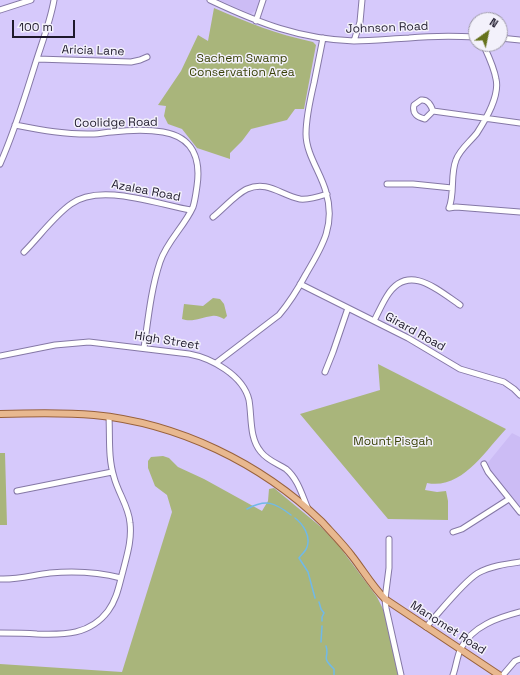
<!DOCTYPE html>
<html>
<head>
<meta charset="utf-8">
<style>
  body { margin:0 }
  #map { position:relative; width:520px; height:675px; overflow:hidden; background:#d6c9fb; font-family:"Space Grotesk",sans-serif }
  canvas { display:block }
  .north { position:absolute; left:468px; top:12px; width:40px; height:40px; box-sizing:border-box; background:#f3f1fb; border:1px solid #9e9ba8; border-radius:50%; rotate:33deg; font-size:11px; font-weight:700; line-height:16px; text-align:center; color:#1e192b }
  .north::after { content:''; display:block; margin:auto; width:14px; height:18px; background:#65721c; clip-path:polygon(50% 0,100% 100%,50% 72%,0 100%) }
  .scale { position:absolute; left:12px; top:20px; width:63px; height:18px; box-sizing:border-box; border:2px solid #1e192b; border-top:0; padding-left:5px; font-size:12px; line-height:14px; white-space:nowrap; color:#1e192b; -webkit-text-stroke:3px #f3f1fb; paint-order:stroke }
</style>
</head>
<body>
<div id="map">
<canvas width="520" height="675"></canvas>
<div class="north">N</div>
<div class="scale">100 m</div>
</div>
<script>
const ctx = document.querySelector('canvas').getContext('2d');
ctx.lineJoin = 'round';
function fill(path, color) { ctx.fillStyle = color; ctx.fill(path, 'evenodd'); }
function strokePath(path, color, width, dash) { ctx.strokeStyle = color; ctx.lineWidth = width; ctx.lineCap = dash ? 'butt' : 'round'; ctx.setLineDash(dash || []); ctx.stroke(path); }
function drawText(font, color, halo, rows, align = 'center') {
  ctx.font = font + ' "Space Grotesk",sans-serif'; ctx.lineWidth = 3; ctx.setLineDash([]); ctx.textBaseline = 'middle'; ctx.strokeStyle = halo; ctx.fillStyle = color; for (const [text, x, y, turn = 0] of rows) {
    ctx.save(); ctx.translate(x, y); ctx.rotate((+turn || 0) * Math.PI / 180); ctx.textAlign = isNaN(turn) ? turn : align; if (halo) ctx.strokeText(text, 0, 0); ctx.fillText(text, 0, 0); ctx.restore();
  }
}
fill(new Path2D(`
  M219,0H259L256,10L251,14Z
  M512,433L520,437V508L486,465Z`), '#ccbcf5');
fill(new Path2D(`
  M214,8C249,23 276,34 313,42L316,45L304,109H295L287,120L251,129L242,141L230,153V159L197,148L182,129L168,124L164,116L166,106L158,105L181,71L198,35L208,41Z
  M213,298L220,299L224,304L227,316L224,319C220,317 216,315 212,316C202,317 192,323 182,319L184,304L203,306Z
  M378,364L506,429C485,451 462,490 427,483L425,490L437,492L446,491L448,501V520L388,519L300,414L380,390Z
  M0,453H5L7,525H0Z
  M163,456L169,458L178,467L204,479L262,511L268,501L269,489L274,488L321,527L339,546L377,597L383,609L389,628L398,675H0V664L122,672L172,512L167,495L155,486L148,468V461L151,457Z`), '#a9b57b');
strokePath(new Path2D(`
  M247,509C266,499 274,502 291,515
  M295,518C303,524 311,536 307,547C306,551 301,555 299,558L308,572L315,598
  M319,602L321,609L324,613L322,617V621
  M321,642L322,626
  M326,646C330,658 320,656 334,669V675`), '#71b9e7', 1.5);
const minor = new Path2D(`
  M210,0C259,23 299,39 354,41C372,41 390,39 409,38C431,36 453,36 476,37
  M0,10L31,0
  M256,21L263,0
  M500,38L520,40
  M354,41L360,22L362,0
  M37,59L131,62L140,60L147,57
  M421,100C428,99 431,105 433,111L425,119C417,117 412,114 414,105Z
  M433,111L520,123
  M15,125C41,130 67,135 94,134C100,134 106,132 112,132C129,130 146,129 163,132C193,137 201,159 197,186C196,193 195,201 193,207C184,227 167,241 160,262C151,289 148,320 144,348
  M0,164C14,133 24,100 34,68C41,45 50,23 54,0
  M387,184H413L452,188
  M449,208C455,193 450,175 456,160C460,149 470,142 477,133C486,119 500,96 496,79C494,67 488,55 483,44
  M449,208L456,207L520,212
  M213,217C223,209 236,194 247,189C267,180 281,195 300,199C309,200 318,197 327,194
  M24,252C39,237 54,216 71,204C100,182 159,205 191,210
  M300,284L408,338L460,369L504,382L514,389L520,395
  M374,321C378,313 382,304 387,296C408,262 438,290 460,305
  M0,356L55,345L89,342L189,354C211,358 243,375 249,400C252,417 249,438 261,452C267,460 278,464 286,469C298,479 302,495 308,509
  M216,363L279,315C290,302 298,289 306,274C322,247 336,225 326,192C321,173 306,154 306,134C306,117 310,100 314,83C317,68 320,53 323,38
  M325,372L333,352L348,308
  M484,464L488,472L520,512
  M17,491L112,472
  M453,532L462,529L509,499
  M389,539V568L385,599L386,608L401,675
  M0,579C17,580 33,575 50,573C74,571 98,572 121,578
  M426,627C439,613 463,582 478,573C491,566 506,564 520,562
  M0,633C12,633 24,633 37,634C64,635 90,635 108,611C117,599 119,585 123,571C127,555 132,540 130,523C129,507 118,493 114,477C108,458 110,437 109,417
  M453,675C456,667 457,656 461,648C473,626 497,618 520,612
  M503,675L515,661L520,659`);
const major = new Path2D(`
  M0,414C31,413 62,412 94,415C178,423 261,463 322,522C332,533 343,544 352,556C363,570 372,586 385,599L499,675`);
strokePath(minor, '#8578a6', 7);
strokePath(major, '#98613c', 8);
strokePath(minor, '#fff', 5);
strokePath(major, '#e8b88f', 6);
drawText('12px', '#1e192b', '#f3f1fb', [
  ["Johnson Road",387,28,-2],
  ["Aricia Lane",93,51,2],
  ["Coolidge Road",116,123,-1],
  ["Azalea Road",146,191,11],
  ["Girard Road",415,332,29],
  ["High Street",167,341,9],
  ["Manomet Road",448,628,33]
]);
drawText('12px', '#3a4208', '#f3f1fb', [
  ["Sachem Swamp",242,59],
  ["Conservation Area",242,73],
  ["Mount Pisgah",393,442]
]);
</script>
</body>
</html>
